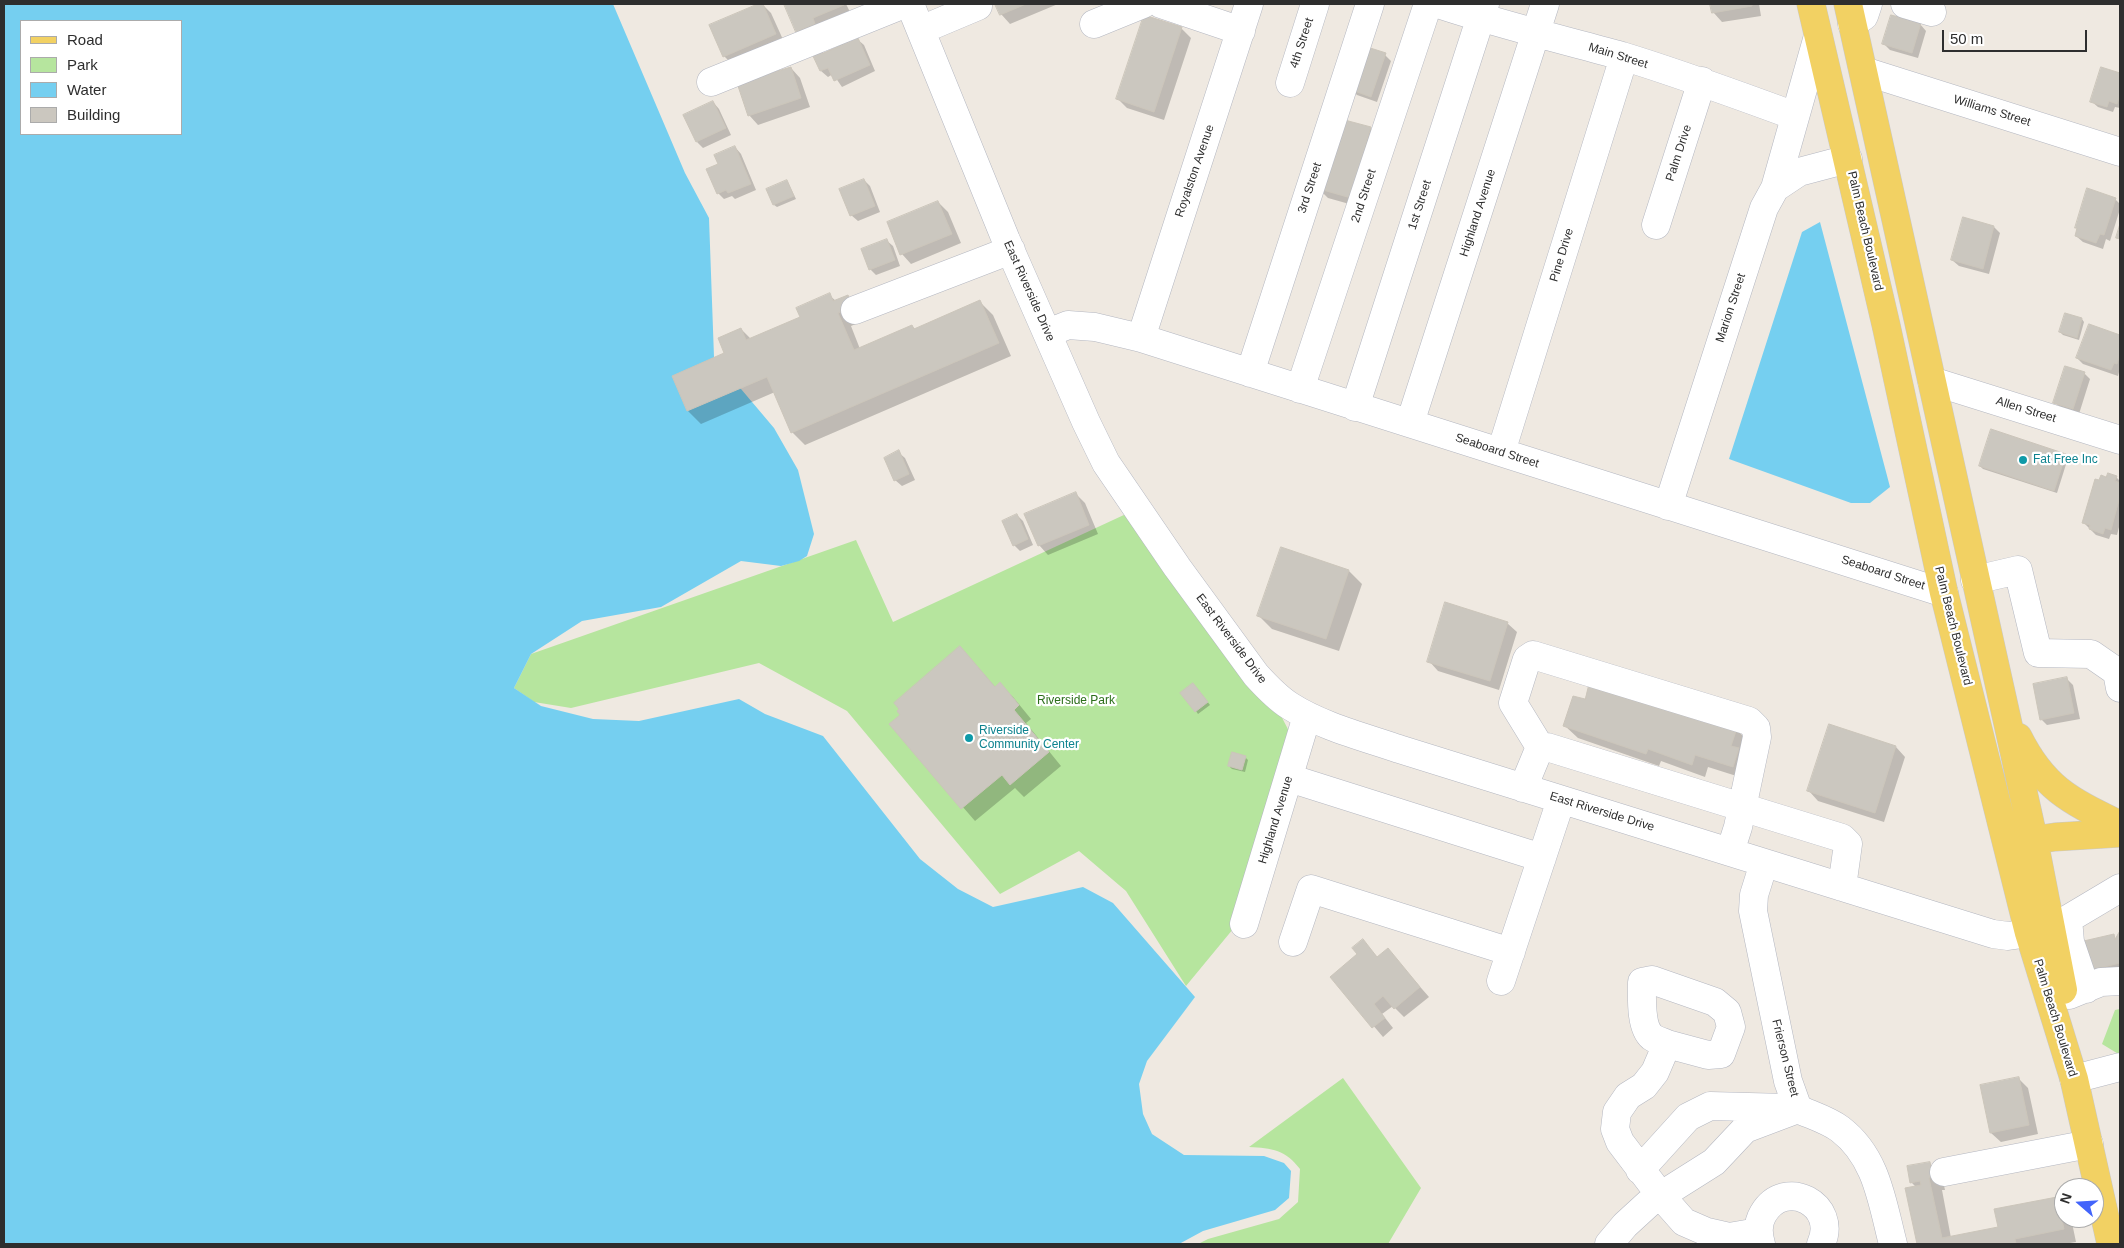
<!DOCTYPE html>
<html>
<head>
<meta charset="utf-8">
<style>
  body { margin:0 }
  #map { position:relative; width:2124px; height:1248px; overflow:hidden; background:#efe9e1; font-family:Helvetica,sans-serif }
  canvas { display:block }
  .frame { position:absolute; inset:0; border:5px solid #2e2e2e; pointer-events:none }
  .legend { position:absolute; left:20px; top:20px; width:162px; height:115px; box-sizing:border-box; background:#fff; border:1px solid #ababab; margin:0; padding:6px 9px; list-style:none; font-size:15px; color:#2e2e2e }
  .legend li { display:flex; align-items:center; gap:10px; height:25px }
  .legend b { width:25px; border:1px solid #ababab }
  .north { position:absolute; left:2054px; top:1178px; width:50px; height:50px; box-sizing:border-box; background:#fff; border:1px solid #ababab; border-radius:50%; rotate:289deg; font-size:14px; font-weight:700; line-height:20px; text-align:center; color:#2e2e2e }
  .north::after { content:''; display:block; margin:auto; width:18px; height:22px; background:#4264fb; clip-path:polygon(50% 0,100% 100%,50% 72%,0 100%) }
  .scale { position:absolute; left:1942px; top:30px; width:145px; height:22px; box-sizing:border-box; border:2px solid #2e2e2e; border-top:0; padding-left:6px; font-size:15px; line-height:18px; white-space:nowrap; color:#2e2e2e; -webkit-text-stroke:4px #fff; paint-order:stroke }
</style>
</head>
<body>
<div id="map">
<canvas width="2124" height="1248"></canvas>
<div class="frame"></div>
<ul class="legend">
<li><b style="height:6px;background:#f2d163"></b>Road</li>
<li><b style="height:14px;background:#b6e59e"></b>Park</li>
<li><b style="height:14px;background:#75cff0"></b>Water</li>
<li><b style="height:14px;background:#cbc7bf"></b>Building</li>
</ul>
<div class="north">N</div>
<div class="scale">50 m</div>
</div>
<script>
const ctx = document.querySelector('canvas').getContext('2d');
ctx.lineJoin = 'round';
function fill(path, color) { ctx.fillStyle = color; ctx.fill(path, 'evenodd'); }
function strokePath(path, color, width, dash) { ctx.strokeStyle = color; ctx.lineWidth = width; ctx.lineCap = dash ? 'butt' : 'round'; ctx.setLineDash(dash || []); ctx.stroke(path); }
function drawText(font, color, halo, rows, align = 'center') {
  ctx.font = font + ' Helvetica,sans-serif'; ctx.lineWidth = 4.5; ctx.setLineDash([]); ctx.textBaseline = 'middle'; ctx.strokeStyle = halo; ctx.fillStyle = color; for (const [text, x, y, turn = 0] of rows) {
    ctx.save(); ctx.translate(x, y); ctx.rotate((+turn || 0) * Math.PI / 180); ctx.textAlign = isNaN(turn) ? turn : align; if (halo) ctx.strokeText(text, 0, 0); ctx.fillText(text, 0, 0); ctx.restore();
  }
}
fill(new Path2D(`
  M1126,514L1278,710L1291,735L1238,923L1186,986L1126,891L1079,851L1000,894L847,711L759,663L571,708L534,702L514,688L531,654L856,540L893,622Z
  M2120,1009V1055L2102,1044L2115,1010Z
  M1343,1078L1421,1188L1388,1244H1198L1208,1239L1279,1219L1298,1202L1300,1169C1286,1150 1272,1148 1249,1147Z`), '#b6e59e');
fill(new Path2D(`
  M4,4H613L685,173L709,218L714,357L774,428L798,470L814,534L807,556L799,561L781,566L741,561L661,607L582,621L531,654L514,688L541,706L593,719L639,721L739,699L765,714L823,736L920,859L958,889L993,907L1083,887L1113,903L1195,997L1147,1061L1139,1084L1143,1114L1152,1134L1184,1155L1264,1156L1284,1163L1291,1171L1289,1198L1275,1210L1203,1231L1179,1244H4ZM21,21H181V134H21Z
  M1820,222L1890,487L1870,503H1851L1729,459L1802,232Z`), '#75cff0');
fill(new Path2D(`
  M762,4L771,13L785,44L734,66L724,56L711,25Z
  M789,4H846L850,12L803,38L797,31L786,5Z
  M996,4H1058L1010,24L1001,14Z
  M1711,4H1759L1761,16L1722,22L1713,12Z
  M1920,24L1926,31L1918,58L1890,50L1884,44Z
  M1181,28L1191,38L1164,120L1127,108L1117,98Z
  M857,39L864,45L875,71L842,87L833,74L828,77L821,71L814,54L821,51L824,54Z
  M1385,55L1391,61L1377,102L1357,95L1351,89Z
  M791,68L800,78L810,107L758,125L749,115L769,69L774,74Z
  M2102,69L2120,75V108L2115,107L2113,112L2098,107L2091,101Z
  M713,102L719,109L731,135L703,148L697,142Z
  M1370,128L1380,138L1360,207L1328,198L1318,188Z
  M735,147L741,154L756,190L735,199L732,196L724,199L718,193L720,165Z
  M864,180L870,186L880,212L858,221L851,215Z
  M787,181L796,199L777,207L774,205Z
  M2115,199L2120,204V209L2110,241L2106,239L2103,249L2083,242L2076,236L2078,230L2076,227Z
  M938,202L948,212L961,243L911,264L902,254L888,223Z
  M1994,227L2000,233L1989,274L1959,266L1952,260Z
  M886,240L893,246L900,266L876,275L870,269Z
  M829,295L836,301L865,320L851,326L860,349L912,326L916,330L980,302L993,315L1011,356L805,445L792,432L775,392L701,424L688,411L674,376L726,354L741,329L751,339L801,317Z
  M2082,319L2084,322L2079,340L2063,335L2060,332Z
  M2090,326L2120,336V368L2118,376L2083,364L2077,358Z
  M2084,373L2090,379L2079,414L2061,408L2055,402Z
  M1992,431L2066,456L2068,458L2057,493L1983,469L1980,466Z
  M898,452L905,458L915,480L902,486L895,480Z
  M2116,477L2120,481V523L2117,535L2111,534L2109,539L2096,535L2083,522Z
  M1076,494L1085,503L1098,534L1048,555L1039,545Z
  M1017,515L1023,521L1033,545L1020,551L1014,545Z
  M1349,571L1362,584L1339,651L1272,629L1259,616Z
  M1507,623L1517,632L1499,690L1438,671L1429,661Z
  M960,647L996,688L1000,684L1013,697L1031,719L1026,723L1061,766L1024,797L1015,788L975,821L891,724L902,715Z
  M2067,679L2073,685L2080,719L2047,725L2041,719Z
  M1196,687L1210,705L1198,714L1196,711Z
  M1565,726L1736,729L1749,742L1746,779L1708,767L1705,777L1661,761L1659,766L1578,738Z
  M1830,726L1896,747L1905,757L1884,822L1818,801L1809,791Z
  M1245,757L1248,760L1245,772L1232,769L1229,766Z
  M2120,933V975L2083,971L2113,936L2116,939Z
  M1363,941L1378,958L1388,950L1429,997L1404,1017L1393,1006L1382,1014L1393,1028L1383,1037L1332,977L1358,954Z
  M2018,1078L2028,1088L2038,1134L2001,1142L1991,1133L1981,1086Z
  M1929,1163L1942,1176L1945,1190H1942L1951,1238L2000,1228L2057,1198L2064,1205V1218H2071L2076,1242L2064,1244H1918L1907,1189L1916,1187L1911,1182Z`), '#0003');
const building = new Path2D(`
  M758,4H763L776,34L723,57L709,25Z
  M784,4H844V5L813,18L815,24L796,32Z
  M995,4H1026L1000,15Z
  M1710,4H1752V6L1712,13Z
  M1144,15L1182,27L1154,112L1116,99Z
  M1891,15L1921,23L1912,53L1882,44Z
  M858,38L870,65L834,81L828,68L820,71L812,54L821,49L823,53Z
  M1364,46L1386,53L1371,97L1349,89Z
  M769,67L771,73L791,67L801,98L748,116L738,86L745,83L743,76Z
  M2101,67L2120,73V95L2117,104L2109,101L2107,107L2090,102Z
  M713,101L726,128L696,142L683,115Z
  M1337,118L1371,127L1351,198L1316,188Z
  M735,146L751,184L728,193L726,190L717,194L706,169L718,164L714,155Z
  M864,179L875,206L850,216L839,189Z
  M787,180L794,196L773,205L766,189Z
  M2087,188L2116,198L2104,235L2100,234L2096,243L2075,236L2077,228H2075Z
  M938,201L952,234L900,255L887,222Z
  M1963,217L1994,226L1983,269L1951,260Z
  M2120,224V239L2116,238Z
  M887,239L895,260L869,270L861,249Z
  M830,293L833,301L848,295L853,307L838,313L854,350L912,325L914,329L980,300L999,343L791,433L767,377L687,411L672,376L724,353L718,338L741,328L746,340L800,317L796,308Z
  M2065,313L2082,318L2077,338L2059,332Z
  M2089,324L2120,335V354L2117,364L2114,363L2111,370L2076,358Z
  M2065,366L2085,372L2073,409L2053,403Z
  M1991,429L2066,454L2054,491L1979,466Z
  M899,450L909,474L894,481L884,458Z
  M2108,473L2117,476L2115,481L2120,483V496L2111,530L2105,528L2103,534L2089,529L2090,525L2082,523L2095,479L2099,480L2101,475L2106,477Z
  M1076,492L1089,525L1038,546L1024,514Z
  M1017,514L1028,539L1013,546L1002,521Z
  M1281,547L1349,570L1326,639L1257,616Z
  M1445,602L1508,622L1490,681L1427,662Z
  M960,646L995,687L1000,682L1019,705L1014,710L1049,752L1010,785L1002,775L961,809L889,724L900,715L897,711L899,709L894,703Z
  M2067,677L2074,713L2040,720L2033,684Z
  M1590,681L1737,728L1731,746L1739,748L1733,767L1695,755L1692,765L1648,749L1646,754L1563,726L1573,696L1585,699Z
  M1193,683L1208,702L1195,712L1180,693Z
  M1829,724L1896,746L1875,813L1807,791Z
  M1232,752L1246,756L1242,770L1228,766Z
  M2120,931V963L2082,972L2075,943L2114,934L2115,939Z
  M1363,939L1377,957L1388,948L1420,987L1394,1009L1383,996L1374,1004L1385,1018L1372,1028L1330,977L1357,954L1352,948Z
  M2019,1077L2029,1125L1990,1133L1980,1085Z
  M1930,1162L1933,1177L1929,1178L1942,1238L1998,1227L1994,1209L2057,1197L2064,1229L2015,1239L2016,1244H1917L1905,1188L1921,1185L1920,1181L1910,1183L1907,1166Z`);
fill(building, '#cbc7bf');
strokePath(building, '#cbc5ba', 1);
const minor = new Path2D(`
  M910,4L1006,240L1086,422L1106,463L1177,567L1256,675C1266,686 1277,698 1290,706C1321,726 1364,737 1399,749L1993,934L2008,936L2029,933
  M1161,4L1241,31
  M1438,4C1498,24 1560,39 1622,56C1681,74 1738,95 1795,116
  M1905,4L1932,12
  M1094,24L1143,4
  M1852,24L1864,16L1868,4
  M921,30L978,6
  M1864,71L2120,152
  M711,82L904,4
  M1290,83L1315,4
  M1775,188L1818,36
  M1656,225L1702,81
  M855,310L1011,250
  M1048,333L1068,325L1095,327L1141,338L1944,593
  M1141,338L1249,4
  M1250,373L1370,4
  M1932,381L2120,440
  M1300,389L1428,4
  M1355,407L1485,4
  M1410,423L1545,4
  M1501,452L1624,57
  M1668,506L1764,208L1775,188L1799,172L1848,159
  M1975,580L2018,570L2038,653L2091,654L2117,672L2120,688
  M1540,747L1513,703L1527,659L1533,655L1749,721L1756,728L1757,737L1738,827L1730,852
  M1289,778L1542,858
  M1523,788L1540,747H1547L1842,838L1848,844L1842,887
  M1764,863L1754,895L1753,911L1788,1081L1798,1109C1811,1115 1828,1120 1840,1129C1877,1157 1882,1202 1893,1244
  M2068,919L2120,888
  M1244,924L1307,716
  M2050,926L2068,919L2070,942L2086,989
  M1293,942L1311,889L1511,952
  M1501,981L1561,800
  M2069,995L2101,982L2120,981
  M1667,1044C1663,1042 1656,1040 1652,1037C1640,1027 1642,996 1642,982L1652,980L1715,1002L1727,1012L1731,1027L1721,1054L1708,1055L1667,1044L1655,1072L1644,1086L1628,1096L1617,1112L1615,1129L1620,1142L1661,1196L1684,1222L1707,1232L1729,1237L1758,1232
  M2074,1079L2120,1067
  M1640,1170L1688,1117L1710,1106L1787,1108
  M1944,1172L2089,1144
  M1609,1244L1625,1225L1649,1203L1714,1162L1745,1129L1798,1109
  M1761,1244C1758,1234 1757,1224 1763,1214C1785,1176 1839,1205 1821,1244`);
const major = new Path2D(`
  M1811,4L1886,325L1944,593L2029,933L2074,1079L2111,1244
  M1848,4L2034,841L2063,990
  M2018,737C2044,789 2071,801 2120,825
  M2015,843L2055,837L2120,833`);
strokePath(minor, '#b4b7c1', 29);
strokePath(major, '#c9c9c9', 29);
strokePath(minor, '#fff', 28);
strokePath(major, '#f2d163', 28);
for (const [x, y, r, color] of [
  [2023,460,5,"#0f9aa8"],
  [969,738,5,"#0f9aa8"]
]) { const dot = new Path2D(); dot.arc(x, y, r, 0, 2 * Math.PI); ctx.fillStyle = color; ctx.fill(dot); strokePath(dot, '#fff', 2); }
drawText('12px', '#2e2e2e', '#fff', [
  ["4th Street",1302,43,-72],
  ["Main Street",1618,56,17],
  ["Williams Street",1992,111,17],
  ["Palm Drive",1679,153,-72],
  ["Royalston Avenue",1195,171,-71],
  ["3rd Street",1310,188,-72],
  ["2nd Street",1364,196,-72],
  ["1st Street",1420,205,-72],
  ["Highland Avenue",1478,213,-72],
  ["Palm Beach Boulevard",1865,231,77],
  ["Pine Drive",1562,255,-73],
  ["East Riverside Drive",1029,291,66],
  ["Marion Street",1731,308,-72],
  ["Allen Street",2026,410,17],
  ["Seaboard Street",1497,451,18],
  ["Seaboard Street",1883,573,18],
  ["Palm Beach Boulevard",1953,626,76],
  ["East Riverside Drive",1231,639,53],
  ["East Riverside Drive",1602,812,17],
  ["Highland Avenue",1276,820,-73],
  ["Palm Beach Boulevard",2055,1018,73],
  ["Frierson Street",1785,1058,76]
]);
drawText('12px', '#0d838f', '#fff', [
  ["Fat Free Inc",2033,460],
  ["Riverside",979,731],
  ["Community Center",979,745]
], 'left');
drawText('12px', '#2c6e1b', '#fff', [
  ["Riverside Park",1076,701]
]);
</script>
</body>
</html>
